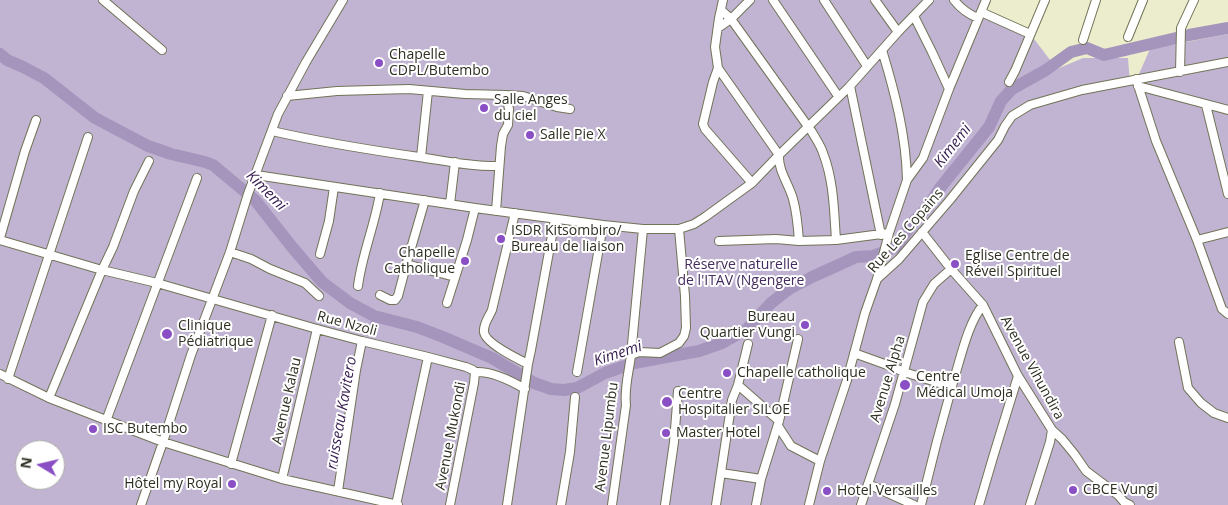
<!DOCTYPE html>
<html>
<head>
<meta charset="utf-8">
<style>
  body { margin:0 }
  #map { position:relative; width:1228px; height:505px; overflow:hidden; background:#ebedcd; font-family:"Open Sans",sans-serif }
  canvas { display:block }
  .north { position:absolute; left:15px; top:440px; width:50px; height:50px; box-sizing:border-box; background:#fff; border:1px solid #ababa7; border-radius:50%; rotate:279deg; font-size:14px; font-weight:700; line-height:20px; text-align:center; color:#2e2e22 }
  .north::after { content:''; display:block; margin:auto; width:18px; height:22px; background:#8a4ec5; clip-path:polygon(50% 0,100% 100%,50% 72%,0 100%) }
</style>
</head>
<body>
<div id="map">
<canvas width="1228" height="505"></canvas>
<div class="north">N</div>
</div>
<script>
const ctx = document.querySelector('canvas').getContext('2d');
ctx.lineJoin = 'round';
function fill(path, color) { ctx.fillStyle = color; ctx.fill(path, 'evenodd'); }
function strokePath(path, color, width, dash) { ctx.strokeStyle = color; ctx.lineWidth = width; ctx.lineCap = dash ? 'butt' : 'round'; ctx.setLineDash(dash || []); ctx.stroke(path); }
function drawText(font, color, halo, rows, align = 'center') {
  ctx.font = font + ' "Open Sans",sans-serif'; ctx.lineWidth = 4; ctx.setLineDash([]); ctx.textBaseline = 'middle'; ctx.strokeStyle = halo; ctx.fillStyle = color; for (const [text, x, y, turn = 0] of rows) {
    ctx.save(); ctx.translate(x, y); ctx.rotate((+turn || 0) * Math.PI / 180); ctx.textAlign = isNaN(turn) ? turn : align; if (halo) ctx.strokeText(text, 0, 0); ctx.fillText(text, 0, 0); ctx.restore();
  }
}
fill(new Path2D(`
  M0,0H982L977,12L1031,35L1057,69L1083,58H1128L1130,84L1135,83L1150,49L1228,34V505H0ZM25,450H55V480H25Z`), '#c1b4d3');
strokePath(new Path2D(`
  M368,330L374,316`), '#a595bc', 2);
strokePath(new Path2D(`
  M0,54L7,60L23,67L44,78L95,118L148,146L171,154L205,162L213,165L255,200L292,247L322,282L350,303L374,316L417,327L443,337L492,358L534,383L551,389L564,390L577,388L605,373L634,363L699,351L722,343L747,329L771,303L789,289L812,277L856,257L873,256L896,247L914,221L927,208L940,188L989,127L996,112L1001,101L1012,89L1046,70L1071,52L1087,48L1104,55L1189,35L1228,28`), '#a595bc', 12);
const minor = new Path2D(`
  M103,0L162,50
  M723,0L719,18L715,47L718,68L779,155C778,171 789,184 793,199C797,213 798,227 799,241
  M773,0L838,96
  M824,0L867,66
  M875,0L898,32
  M954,0C961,9 968,14 978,18
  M721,10L731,19L812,132C816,139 821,146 823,153C834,181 834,212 836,240
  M981,12L1030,34
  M914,16L932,52L949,89
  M718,28L731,19L750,0
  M1128,37L1143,0
  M1083,40L1096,0
  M882,50C895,93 906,135 907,180
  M718,68L713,82L703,124L705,129L752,183
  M1180,72L1181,28L1194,0
  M1136,79L1156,141L1197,240L1222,309L1228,314
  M1009,82L1015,71L1045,0
  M850,86L881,235
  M1138,86L1228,110
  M287,96L337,91L409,89L465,94L506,95L523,96L557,107L570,109
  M1206,105L1228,194
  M272,131C320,142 370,150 419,157C446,161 473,167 499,166
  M421,157L428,91
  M256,175L475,208L603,225L643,229H679L694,224L705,217L752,183L779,155L850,86L898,32L929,0
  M450,204L455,162
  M496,211L501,146L503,134L508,125L509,109L506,95
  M515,213L492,310C489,317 483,324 484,332C485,343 518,359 528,364
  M922,232L951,269L983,305L1018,376L1052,430L1062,439L1075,455L1086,471L1118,495L1124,502L1130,505
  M0,238L25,151L36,120
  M0,240L102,270L157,283L317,329L362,341L428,357L466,367L473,370L475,372
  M1197,240L1228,232
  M719,241L776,239L799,241L836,240L889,233
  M230,252L251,259L270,269L305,283L319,296
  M320,254L329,221L334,187
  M406,264L455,277
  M877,279L899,259L949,201L998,140L1005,126L1012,116L1030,105L1082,90L1228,62
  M358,286C362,254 375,225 380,193
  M380,295L390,300H395L398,296L407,262L425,200
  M447,303L467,240L475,208
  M1179,342L1188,388L1201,403L1214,413L1228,418
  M854,353L890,366L904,372L952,387
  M631,355L639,352L660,353L679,343L684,336L686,328L685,296L679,229
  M475,372C492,371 510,380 525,389
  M577,372L603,225
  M0,374L49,398L163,442L282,479L398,505
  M8,379L88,137
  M738,385L779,421
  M49,398L102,270L113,247L134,191L149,161
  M106,421L197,178
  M778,426L791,446L820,461
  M231,464L272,315
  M721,473L761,479
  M282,479L317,329
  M868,484L914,505
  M338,491L356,370L362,341
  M141,505L163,442L191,355L230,252L248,194L278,114L306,62L343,0
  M396,505L428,357
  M450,505L474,383L475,372
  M507,505L528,364L531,350L555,219
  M561,505L570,452L575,397
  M612,505L626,405C624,388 629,372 631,355L643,229
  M665,505L674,442L678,391
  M716,505L732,400L738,385L748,344
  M756,505L761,479L779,421L798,339
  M809,505L820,461L847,380L865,313L877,279L889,233L907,180L923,158L949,89L986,0
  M861,505L895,404L923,302L934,284L951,269
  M921,505C931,463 942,421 954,379C961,357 968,323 983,305
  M979,505L994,454L1018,376
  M1030,505L1050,442L1052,430`);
strokePath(minor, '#727357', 10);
strokePath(minor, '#fff', 8);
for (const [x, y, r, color] of [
  [379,63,5,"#8a4ec5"],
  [484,108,5,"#8a4ec5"],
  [530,135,5,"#8a4ec5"],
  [501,239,5,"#8a4ec5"],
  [465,261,5,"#8a4ec5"],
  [955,264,5,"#8a4ec5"],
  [805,325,5,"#8a4ec5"],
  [167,334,6,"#8a4ec5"],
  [727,373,5,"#8a4ec5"],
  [905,385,6,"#8a4ec5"],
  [667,402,6,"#8a4ec5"],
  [93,429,5,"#8a4ec5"],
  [666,433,5,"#8a4ec5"],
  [232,484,5,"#8a4ec5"],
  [1073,490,5,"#8a4ec5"],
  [827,491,5,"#8a4ec5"]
]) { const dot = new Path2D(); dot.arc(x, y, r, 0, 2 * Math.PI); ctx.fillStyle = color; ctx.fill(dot); strokePath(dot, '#fff', 2); }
drawText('14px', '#2e2e22', '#fff', [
  ["Chapelle",389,55],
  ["CDPL/Butembo",389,71],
  ["Salle Anges",494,100],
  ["du ciel",494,116],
  ["Salle Pie X",540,135],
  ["ISDR Kitsombiro/",511,231],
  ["Bureau de liaison",511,247],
  ["Chapelle",455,253,"right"],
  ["Catholique",455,269,"right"],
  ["Eglise Centre de",965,256],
  ["Réveil Spirituel",965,272],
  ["Bureau",795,317,"right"],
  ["Quartier Vungi",795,333,"right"],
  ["Clinique",178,326],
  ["Pédiatrique",178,342],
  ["Chapelle catholique",737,373],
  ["Centre",916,377],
  ["Médical Umoja",916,393],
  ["Centre",678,394],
  ["Hospitalier SILOE",678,410],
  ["ISC Butembo",103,429],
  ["Master Hotel",676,433],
  ["Hôtel my Royal",222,484,"right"],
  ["CBCE Vungi",1083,490],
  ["Hotel Versailles",837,491]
], 'left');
drawText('14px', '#2e2e22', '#fff', [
  ["Rue Les Copains",906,231,-49],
  ["Rue Nzoli",347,324,15],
  ["Avenue Vihundira",1032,368,61],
  ["Avenue Alpha",888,379,-73],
  ["Avenue Kalau",287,401,-77],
  ["Avenue Mukondi",451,436,-79],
  ["Avenue Lipumbu",607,437,-83]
]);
drawText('14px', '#442c5f', '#fff', [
  ["Réserve naturelle",741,265],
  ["de l'ITAV (Ngengere",741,281]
]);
drawText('italic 15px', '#361d4f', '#fff', [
  ["Kimemi",953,146,-52],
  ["Kimemi",266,191,45],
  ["Kimemi",618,354,-18],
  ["ruisseau Kavitero",342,413,-80]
]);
</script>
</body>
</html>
